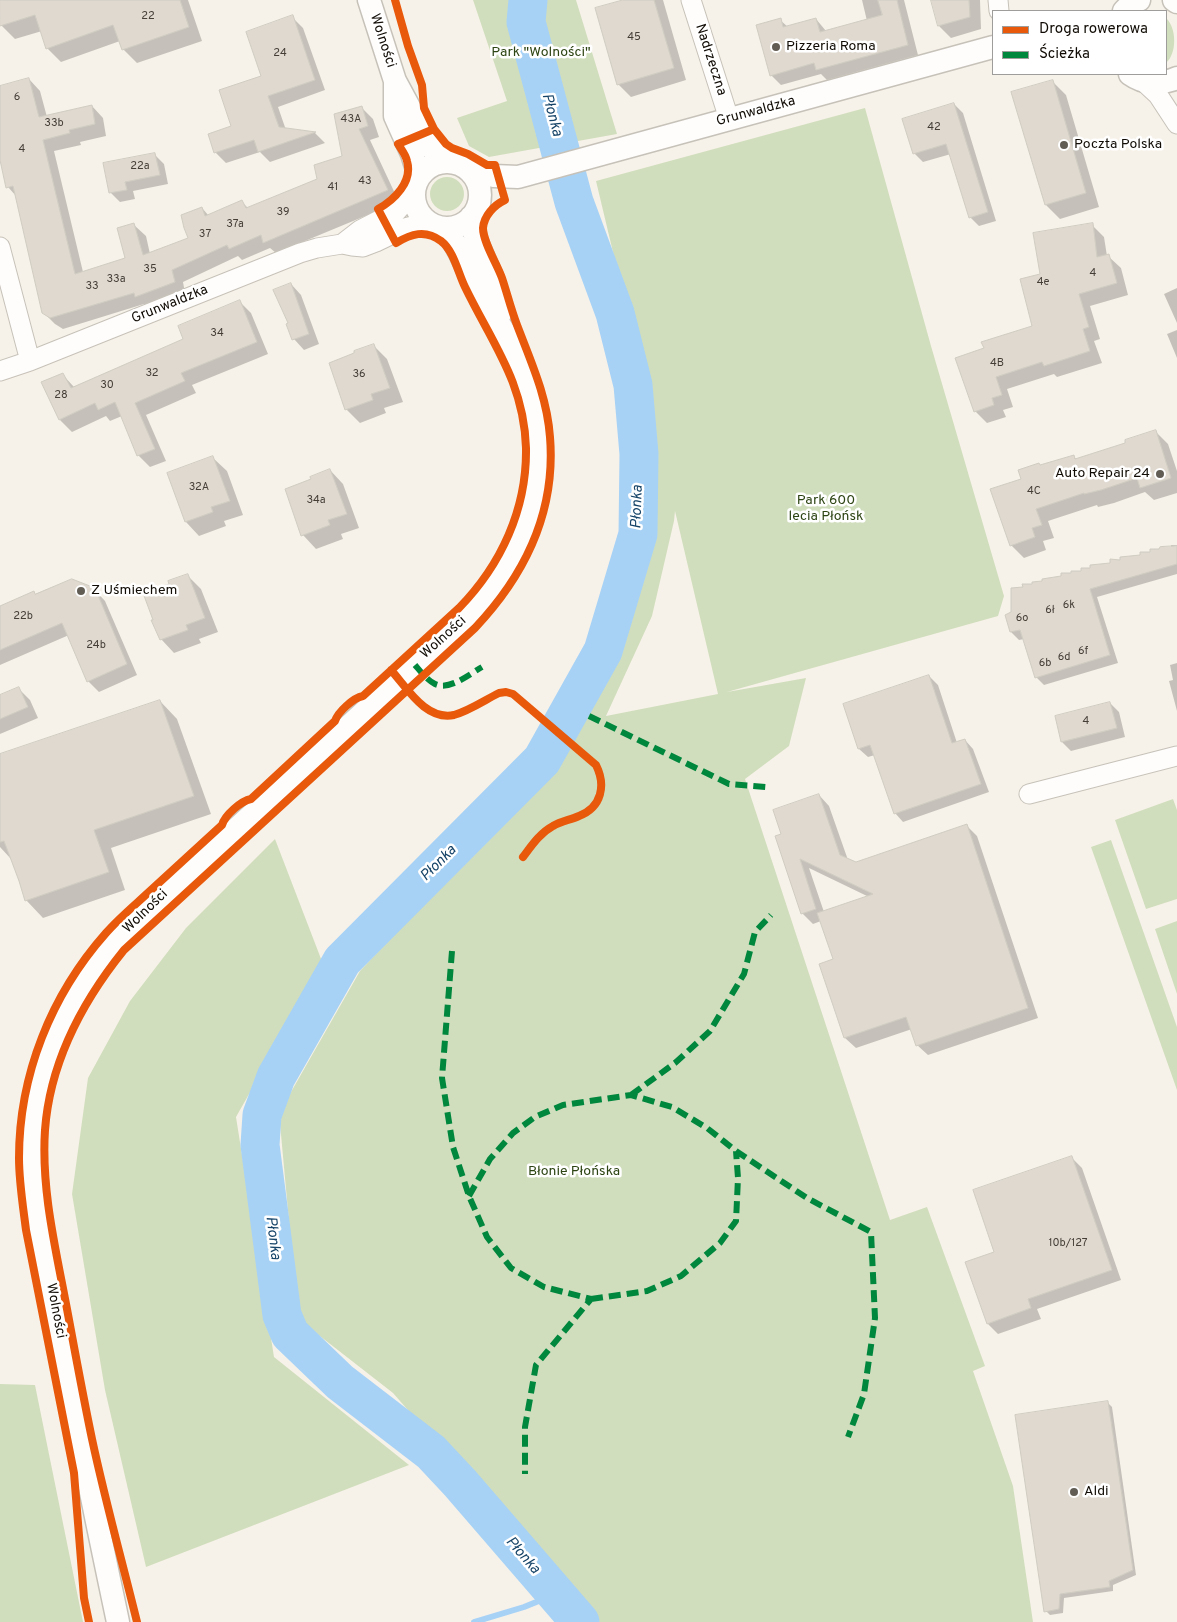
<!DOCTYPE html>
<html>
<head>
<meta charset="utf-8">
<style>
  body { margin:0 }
  #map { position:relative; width:1177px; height:1622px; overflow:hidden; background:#f7f2e9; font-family:Overpass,sans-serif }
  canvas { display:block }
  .legend { position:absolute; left:992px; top:10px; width:175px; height:65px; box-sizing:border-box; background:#fff; border:1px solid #9f9d9b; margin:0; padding:6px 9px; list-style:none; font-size:15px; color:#100b04 }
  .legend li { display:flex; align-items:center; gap:10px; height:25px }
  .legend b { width:25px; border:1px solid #9f9d9b }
</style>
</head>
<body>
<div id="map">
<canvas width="1177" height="1622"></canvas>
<ul class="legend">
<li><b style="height:6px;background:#e8590c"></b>Droga rowerowa</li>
<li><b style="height:6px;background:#00873e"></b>Ścieżka</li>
</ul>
</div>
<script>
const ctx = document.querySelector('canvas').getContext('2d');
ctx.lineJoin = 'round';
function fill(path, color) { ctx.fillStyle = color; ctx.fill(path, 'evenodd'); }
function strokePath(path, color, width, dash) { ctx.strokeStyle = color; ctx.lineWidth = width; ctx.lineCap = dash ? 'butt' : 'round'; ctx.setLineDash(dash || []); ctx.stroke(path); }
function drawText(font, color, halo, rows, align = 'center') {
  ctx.font = font + ' Overpass,sans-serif'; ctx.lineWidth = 5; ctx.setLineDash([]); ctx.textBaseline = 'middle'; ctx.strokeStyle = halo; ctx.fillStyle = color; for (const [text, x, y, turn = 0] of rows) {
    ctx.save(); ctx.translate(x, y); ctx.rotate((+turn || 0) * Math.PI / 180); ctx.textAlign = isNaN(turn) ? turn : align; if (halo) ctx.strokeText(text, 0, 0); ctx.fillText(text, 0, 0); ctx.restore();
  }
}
fill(new Path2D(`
  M473,0H576L617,134L489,157L469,146L457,118L507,101Z
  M1166,18C1177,28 1177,54 1166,63Z
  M865,108L931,346L1004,596L998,616L727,692L806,678L789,746L745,779L890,1220L927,1207L985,1366L973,1371L1013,1486L1033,1622H593L393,1393L298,1319L279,1113L360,971L551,766L611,654L648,537L649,403L596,181ZM675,511L718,694L606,716L652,616L674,521Z
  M430 194a17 17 0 1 1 34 0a17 17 0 1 1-34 0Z
  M1173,799L1177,810V899L1146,909L1115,820Z
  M275,839L323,964L236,1117L274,1357L409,1465L146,1567L105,1390L72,1194L88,1078L130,1001L186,928Z
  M1111,840L1177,1027V1090L1091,847Z
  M1177,921V994L1155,929Z
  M0,1384L35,1385L83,1622H0Z`), '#d1debd');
fill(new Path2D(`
  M0,0H188L202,41L137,63L123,49L120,41L61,62L47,48L42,31L15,39L1,25Z
  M628,0H663L686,80L631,97L618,84Z
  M862,0H904L918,55L827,80L821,74L781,85L771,75L780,20L788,27L816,19L826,31L867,21Z
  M932,0H980L981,29L951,38L939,26Z
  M292,17L303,28L325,90L278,107L286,130L315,133L325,143L270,162L260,152L226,163L215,152L233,127L263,76Z
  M29,79L40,91L47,117L92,106L103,118L106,136L80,142L81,145L54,151L83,272L126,259L134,225L146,236L150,254L190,239L202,208L209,216L242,202L248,208L318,179L343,157L361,107L373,119L379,137L370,140L399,202L276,253L270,248L242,260L238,256L183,282L185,293L148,308L144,304L63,329L55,324L43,312L16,196L8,187L0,155V87Z
  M1052,81L1066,95L1099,207L1060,219L1046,205L1013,93Z
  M954,104L963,113L996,221L979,226L970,217L951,154L923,162L914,153Z
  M155,155L164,164L168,184L133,191L135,199L120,202L111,193L105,164Z
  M1092,225L1104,237L1107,256H1108L1121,268L1128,295L1090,306L1100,339L1094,341L1102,363L1057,377L1054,374L1007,389L1013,407L1003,410L1006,417L987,423L975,411L985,349L1034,326L1041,275Z
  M291,284L301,295L319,344L304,350L294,339Z
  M1177,288V323L1164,294Z
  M240,302L251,313L268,354L192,385L196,393L146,415L166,461L150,467L138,455L122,416L110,421L106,416L72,432L60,420L42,383L63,375L74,387L185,339Z
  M1177,330V358L1167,334Z
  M373,345L387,359L403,402L384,408L386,413L360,423L346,409Z
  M1156,432L1168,444L1177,471V493L1154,500L1145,492L1114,503L1098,507L1097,505L1048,521L1054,538L1043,541L1046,550L1024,558L1011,545L1023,479L1041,466L1073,456L1077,460L1127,443Z
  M213,458L227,471L243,515L224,521L226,526L199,536L186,522Z
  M330,470L343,484L359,528L341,534L343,539L316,549L303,535L312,480Z
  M1171,545H1177V574L1097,597L1118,663L1044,685L1036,677L1024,639L1019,640L1011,632L1007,615L1012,612L1033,586L1171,548Z
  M187,575L201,589L218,632L199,639L201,643L174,653L161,639L171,585Z
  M94,589L105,601L137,675L99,692L88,681L69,635L0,665V607L36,595Z
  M1177,663V711L1169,681L1173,680L1170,665Z
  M929,676L938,685L957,743L965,740L973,749L989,792L903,822L895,813L875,755L868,757L859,749Z
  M19,689L30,700L38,718L0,734V697Z
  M160,701L177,719L211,814L111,848L125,890L43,918L26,900L11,859L0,847V756Z
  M1110,703L1119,712L1125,737L1071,751L1062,742Z
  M819,795L829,806L848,860L856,864L967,826L977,836L1038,1018L928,1055L917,1045L912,1029L856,1048L845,1038L835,960L821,921L813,924L802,913L782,835ZM809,868L869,897L824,912Z
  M1071,1157L1082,1168L1121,1280L1037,1309L1041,1319L998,1334L988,1324L996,1253Z
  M1108,1403L1112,1407L1136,1575L1113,1585V1591L1064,1598L1063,1613L1050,1615L1046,1611Z`), '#0003');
strokePath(new Path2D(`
  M474,1622L524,1607L556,1594`), '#a7d2f6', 6);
strokePath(new Path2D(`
  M528,0L526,22L574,202L615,313L633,385L639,454L638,534L603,651L542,760L342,961L276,1077L262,1115L260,1145L282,1315L290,1334L340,1382L431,1452L460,1483L580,1622`), '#a7d2f6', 39);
const building = new Path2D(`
  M0,0H180L189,27L122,50L113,25L46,49L35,15L0,26Z
  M623,0H654L674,68L617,85L595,8Z
  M878,0H897L908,45L816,70L814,63L770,76L756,25L781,18L783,27L816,18L820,32L882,15Z
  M931,0H969L970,17L938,26Z
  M293,15L315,80L268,96L279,127L316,132L258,152L254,140L214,153L208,134L231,126L219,90L261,76L246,32Z
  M29,78L39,117L92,105L95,124L69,130L70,133L43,140L75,274L125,258L117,228L134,223L143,255L188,238L184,228L181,215L202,207L205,216L242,200L246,208L317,179L314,165L342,156L334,114L362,106L368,126L359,129L388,190L263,243L261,235L229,249L227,245L172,270L175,282L135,297L134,293L50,318L42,313L13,186L6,188L0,160V86Z
  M1053,80L1086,193L1045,205L1011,92Z
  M954,103L988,212L969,218L946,144L913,154L902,119Z
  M155,153L160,175L125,182L127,190L109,193L103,163Z
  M1093,223L1097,257L1109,254L1117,283L1079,294L1089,327L1083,329L1090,351L1044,366L1042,362L996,377L1002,395L992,398L994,405L974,412L955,358L984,348L981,342L1032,326L1020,279L1040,274L1033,233Z
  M291,283L309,334L292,340L286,324L288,323L273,290Z
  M240,300L257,342L181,373L185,381L135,403L155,449L137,456L115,402L98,410L95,403L59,420L41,382L63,373L71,388L183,339L178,326Z
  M374,344L390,388L371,394L373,400L345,410L329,363L354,353V351Z
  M1156,430L1171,478L1140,488L1137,478L1101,490L1084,494V493L1036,509L1042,525L1032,528L1035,537L1010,546L990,489L1021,479L1018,470L1039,463L1040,465L1074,455L1075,459L1125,443V440Z
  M213,456L230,501L211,507L213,512L185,522L167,473Z
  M330,469L347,514L328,520L330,525L301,536L285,489L311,479L310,477Z
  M1177,546V564L1090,589L1110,655L1035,678L1020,630L1010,632L1005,615L1011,612V588L1023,587L1022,584H1032V582L1042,581V579L1061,576V573H1071V571H1081V568H1090V565L1110,563V559L1120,560V557L1140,555V552H1150V549H1159L1160,547Z
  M188,574L205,618L186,625L188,630L160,640L151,620H153L143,593L169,584L168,581Z
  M72,579L95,588L127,664L87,682L62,623L0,650V606L34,591L35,594Z
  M929,675L952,743L965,739L981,784L894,814L870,745L858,749L843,704Z
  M19,687L28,707L0,719V695Z
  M160,700L194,796L94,830L109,872L25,901L19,881L4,841L0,842V754Z
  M1110,702L1117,728L1061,742L1055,716Z
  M819,794L840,855L856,862L967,824L1028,1008L916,1046L906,1017L844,1038L819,964L833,959L817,913L873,894L800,859L816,909L801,914L775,836L781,834L773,810Z
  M1072,1156L1112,1270L1028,1299L1031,1308L987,1324L965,1262L994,1252L973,1190Z
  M1108,1401L1133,1570L1109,1581L1110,1587L1060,1594L1059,1609L1044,1612L1015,1415Z`);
fill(building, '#dfd9d0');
strokePath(building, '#d0ccc2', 1);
const minor = new Path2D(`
  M691,0L729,119
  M998,0L999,11
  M1144,82L1158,95L1177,124
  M342,244L360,230L397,211L413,193
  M0,247L30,361
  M0,371L30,361L300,253L317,248L342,244L352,246L363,247L376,242L405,228L428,222
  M1029,794L1177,756`);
const tertiary = new Path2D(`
  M369,0L395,81L429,144L435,152L446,161
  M1174,0L1177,2
  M1124,11L1131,4L1139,0
  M1130,74C1144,84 1161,85 1177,78
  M395,82V116L412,154L419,176
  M414 195a33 33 0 1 1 66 0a33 33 0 1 1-66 0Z
  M470,171L494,176L518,177L993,47
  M471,217L476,240L492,277L500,314
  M118,1622C99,1532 80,1442 63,1351C53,1298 39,1245 33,1191C24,1110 49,1029 97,964C110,946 126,931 141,916L480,606C488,596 496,586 503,576C508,569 511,560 515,552C541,496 546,429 523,371C511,341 494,315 477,288C465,268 460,246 444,228`);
strokePath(minor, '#c7c2b9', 21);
strokePath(tertiary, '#c7c2b9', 25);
strokePath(minor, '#fefdfc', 19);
strokePath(tertiary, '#fefdfc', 22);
strokePath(new Path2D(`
  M415,665C421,672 427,680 435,684C449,691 470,674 482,667
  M589,716L729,784L766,787
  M452,951L442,1078L453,1147L469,1196L487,1237L511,1268L544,1287L591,1299L536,1365L525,1427V1474
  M631,1095L675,1063L710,1031L744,974L755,932L771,915
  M469,1196L490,1159L513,1133L535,1117L563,1105L631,1095L672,1107L707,1128L736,1151L807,1198L871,1232L875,1318L864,1394L848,1437
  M591,1299L647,1291L681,1276L720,1243L736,1221L738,1178L736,1151`), '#00873e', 6, [12, 6]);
strokePath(new Path2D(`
  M391,670C407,688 426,721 454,715C469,711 485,700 499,693L506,692L513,694L596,765C606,785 602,807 579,816C570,820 561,821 553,826C540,833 532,845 523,857
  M89,1622L84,1598L74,1473L26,1230C23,1206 19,1182 19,1158C19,1075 51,995 106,933C119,918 135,905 150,891C174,869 198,847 222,825C225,815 241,801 251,799L335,721C338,712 353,698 363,696L459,608C501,565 527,509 526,448C524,382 492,343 465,287C458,273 454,251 441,241C425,229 411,234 396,243L378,209C394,200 413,182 407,161C406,155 401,149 398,144L434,129
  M137,1622C122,1561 105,1500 92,1439C83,1396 75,1352 67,1309C56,1250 41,1190 45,1130C50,1062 82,1002 124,950L475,628C525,575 556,511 550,437C547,396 531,362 517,325C511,309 507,293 502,278C497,264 483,242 483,228C484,216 494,205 505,200L495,165H487L468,154L452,148L446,144L434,129L424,108L422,85L408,46L395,0`), '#e8590c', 8);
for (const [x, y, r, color] of [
  [776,47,5,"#615c54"],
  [1064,145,5,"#615c54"],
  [1160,474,5,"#615c54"],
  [81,591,5,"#615c54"],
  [1074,1492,5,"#615c54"]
]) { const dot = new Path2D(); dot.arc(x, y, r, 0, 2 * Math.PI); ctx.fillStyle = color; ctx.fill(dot); strokePath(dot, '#fff', 2); }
drawText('11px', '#443e37', null, [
  ["22",148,17],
  ["45",634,38],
  ["24",280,54],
  ["6",17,98],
  ["43A",351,120],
  ["33b",54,124],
  ["42",934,128],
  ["4",22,150],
  ["22a",140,167],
  ["43",365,182],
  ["41",333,188],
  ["39",283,213],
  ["37a",235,225],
  ["37",205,235],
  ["35",150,270],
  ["4",1093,274],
  ["33a",116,280],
  ["4e",1043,283],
  ["33",92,287],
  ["34",217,334],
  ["4B",997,364],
  ["32",152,374],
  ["36",359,375],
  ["30",107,386],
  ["28",61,396],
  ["32A",199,488],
  ["4C",1034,492],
  ["34a",316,501],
  ["6k",1069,606],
  ["6ł",1050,611],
  ["22b",23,617],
  ["6o",1022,619],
  ["24b",96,646],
  ["6f",1083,652],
  ["6d",1064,658],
  ["6b",1045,664],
  ["4",1086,722],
  ["10b/127",1068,1244]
]);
drawText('14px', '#100b04', '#fff', [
  ["Wolności",382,41,72],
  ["Nadrzeczna",710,60,72],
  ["Grunwaldzka",756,112,-15],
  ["Grunwaldzka",170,305,-22],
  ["Wolności",444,638,-42],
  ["Wolności",146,912,-44],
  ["Wolności",55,1311,79]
]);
drawText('14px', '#100b04', '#fff', [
  ["Pizzeria Roma",786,47],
  ["Poczta Polska",1074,145],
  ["Auto Repair 24",1150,474,"right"],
  ["Z Uśmiechem",91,591],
  ["Aldi",1084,1492]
], 'left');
drawText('14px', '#2d4413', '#fff', [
  ["Park \"Wolności\"",541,53],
  ["Park 600",826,501],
  ["lecia Płońsk",826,517],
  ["Błonie Płońska",574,1172]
]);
drawText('italic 15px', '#164468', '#fff', [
  ["Płonka",551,115,75],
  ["Płonka",638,507,-88],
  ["Płonka",439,864,-45],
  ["Płonka",272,1238,83],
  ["Płonka",522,1556,49]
]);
</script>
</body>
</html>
